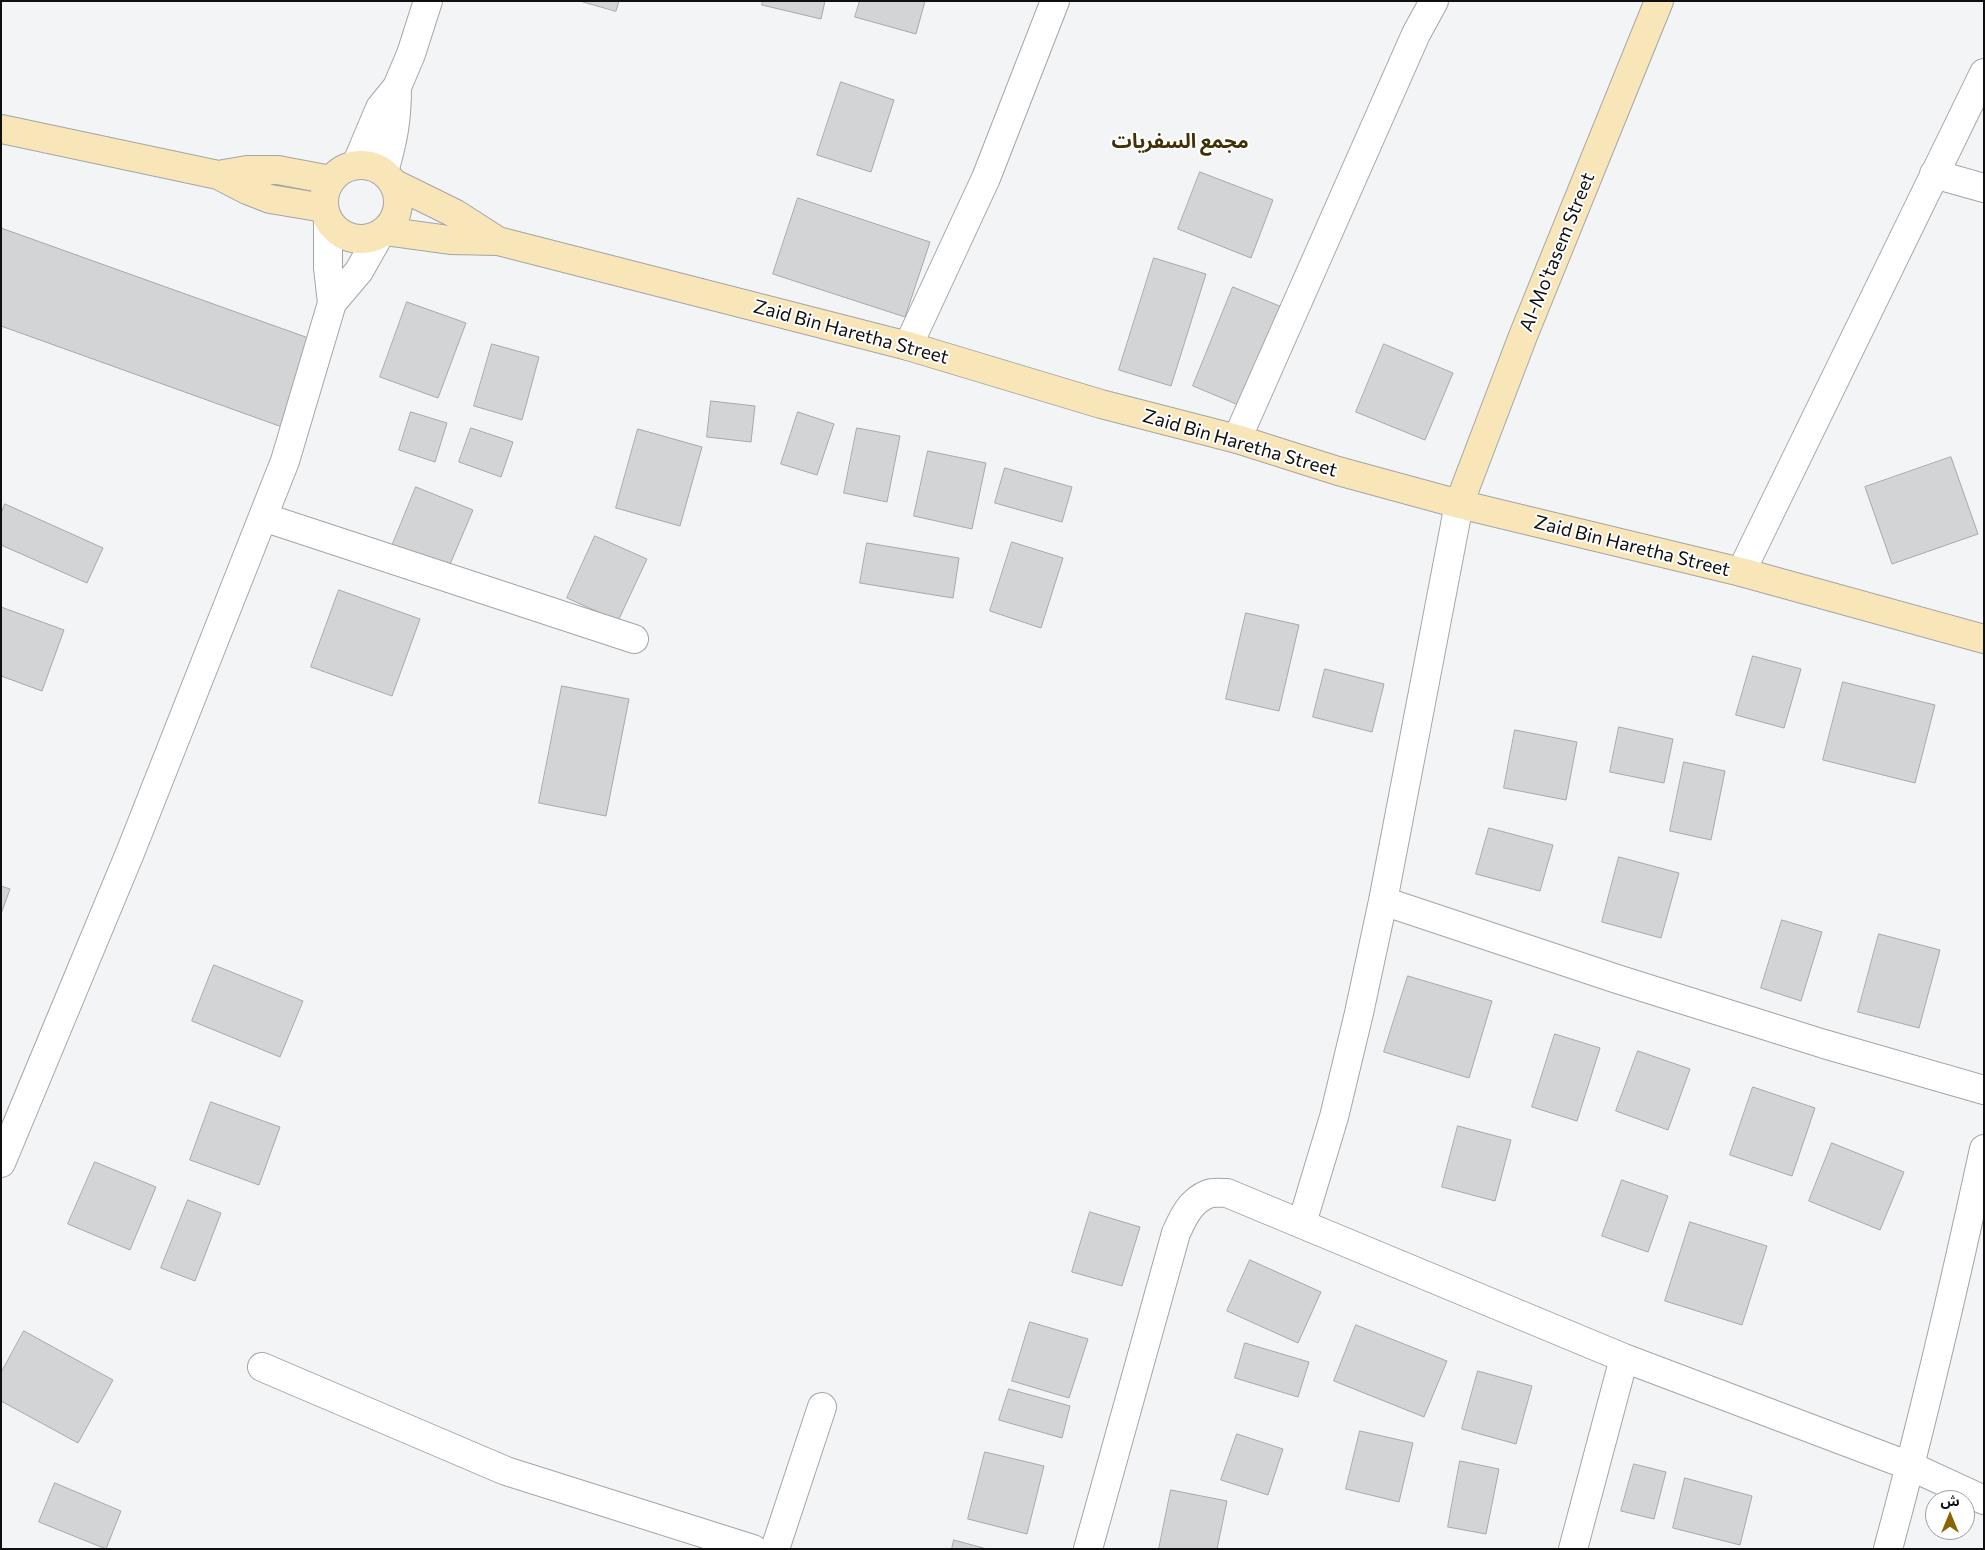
<!DOCTYPE html>
<html>
<head>
<meta charset="utf-8">
<style>
  body { margin:0 }
  #map { position:relative; width:1985px; height:1550px; overflow:hidden; background:#f3f4f5; font-family:Commissioner,"Noto Sans Arabic",sans-serif }
  canvas { display:block }
  .frame { position:absolute; inset:0; border:2px solid #0f0f10; pointer-events:none }
  .north { position:absolute; left:1925px; top:1490px; width:50px; height:50px; box-sizing:border-box; background:#fff; border:1px solid #9f9f9f; border-radius:50%; rotate:0deg; font-size:14px; font-weight:700; line-height:20px; text-align:center; color:#0f0f10 }
  .north::after { content:''; display:block; margin:auto; width:18px; height:22px; background:#8a6402; clip-path:polygon(50% 0,100% 100%,50% 72%,0 100%) }
</style>
</head>
<body>
<div id="map">
<canvas width="1985" height="1550"></canvas>
<div class="frame"></div>
<div class="north">ش</div>
</div>
<script>
const ctx = document.querySelector('canvas').getContext('2d');
ctx.lineJoin = 'round';
function fill(path, color) { ctx.fillStyle = color; ctx.fill(path, 'evenodd'); }
function strokePath(path, color, width, dash) { ctx.strokeStyle = color; ctx.lineWidth = width; ctx.lineCap = dash ? 'butt' : 'round'; ctx.setLineDash(dash || []); ctx.stroke(path); }
function drawText(font, color, halo, rows, align = 'center') {
  ctx.font = font + ' Commissioner,"Noto Sans Arabic",sans-serif'; ctx.lineWidth = 4; ctx.setLineDash([]); ctx.textBaseline = 'middle'; ctx.strokeStyle = halo; ctx.fillStyle = color; for (const [text, x, y, turn = 0] of rows) {
    ctx.save(); ctx.translate(x, y); ctx.rotate((+turn || 0) * Math.PI / 180); ctx.textAlign = isNaN(turn) ? turn : align; if (halo) ctx.strokeText(text, 0, 0); ctx.fillText(text, 0, 0); ctx.restore();
  }
}
const building = new Path2D(`
  M580,1H619L616,11Z
  M763,1H825L821,19L762,5Z
  M860,1H925L916,34L855,17Z
  M841,82L894,100L871,172L817,155Z
  M1200,172L1273,200L1251,258L1178,229Z
  M798,198L930,242L905,317L773,274Z
  M1,228L314,340L282,427L1,326Z
  M1154,258L1206,274L1171,386L1119,370Z
  M1233,287L1282,307L1241,406L1193,386Z
  M407,302L466,323L438,398L380,377Z
  M492,344L539,357L522,420L474,406Z
  M1384,344L1453,373L1425,440L1356,412Z
  M711,401L755,406L751,442L707,437Z
  M411,412L447,423L435,462L399,450Z
  M798,412L834,424L817,475L781,464Z
  M471,428L513,442L501,477L459,462Z
  M857,428L900,436L887,502L844,493Z
  M638,429L702,447L680,526L616,508Z
  M928,451L986,463L972,529L914,516Z
  M1951,457L1978,534L1892,564L1865,487Z
  M1005,468L1072,487L1062,522L995,503Z
  M416,487L473,510L448,569L392,546Z
  M5,504L103,548L87,583L1,545V514Z
  M595,536L647,559L618,621L567,598Z
  M1012,542L1063,558L1041,628L990,611Z
  M867,543L959,558L953,598L860,583Z
  M339,590L420,619L392,696L311,667Z
  M1,607L64,630L42,691L1,676Z
  M1246,613L1299,625L1279,711L1226,699Z
  M1753,656L1801,669L1784,728L1736,715Z
  M1325,669L1384,684L1372,732L1313,717Z
  M1843,682L1935,705L1915,783L1823,760Z
  M562,686L629,699L606,816L539,803Z
  M1619,727L1673,739L1664,783L1610,772Z
  M1515,730L1577,742L1566,800L1504,788Z
  M1684,762L1725,771L1711,840L1670,831Z
  M1489,828L1553,845L1540,891L1476,874Z
  M1619,857L1679,873L1661,938L1602,922Z
  M1,886L10,889L1,914Z
  M1782,920L1822,932L1801,1001L1761,988Z
  M1879,934L1940,950L1919,1028L1858,1012Z
  M214,965L303,1001L280,1057L192,1021Z
  M1408,976L1492,1001L1469,1078L1384,1052Z
  M1555,1034L1600,1048L1577,1121L1532,1107Z
  M1638,1051L1690,1069L1668,1130L1616,1111Z
  M1753,1087L1815,1108L1792,1176L1730,1155Z
  M211,1102L280,1127L259,1185L190,1160Z
  M1458,1126L1511,1140L1495,1201L1442,1187Z
  M1832,1143L1904,1172L1880,1230L1809,1201Z
  M95,1162L156,1187L130,1250L68,1224Z
  M1622,1180L1668,1196L1648,1252L1602,1236Z
  M188,1200L221,1213L195,1281L161,1268Z
  M1090,1212L1140,1227L1122,1286L1072,1272Z
  M1690,1222L1767,1246L1742,1325L1665,1301Z
  M1250,1260L1321,1292L1298,1343L1227,1311Z
  M1030,1322L1088,1339L1069,1398L1012,1381Z
  M1356,1325L1447,1361L1424,1417L1334,1381Z
  M24,1331L113,1380L78,1443L1,1401V1373Z
  M1245,1343L1309,1362L1298,1397L1235,1378Z
  M1478,1371L1532,1386L1516,1444L1462,1429Z
  M1009,1389L1070,1406L1062,1438L999,1420Z
  M1360,1431L1413,1443L1399,1502L1346,1489Z
  M1237,1434L1283,1449L1268,1495L1221,1480Z
  M985,1452L1044,1466L1027,1534L968,1519Z
  M1460,1461L1499,1469L1486,1534L1448,1527Z
  M1634,1464L1666,1472L1654,1519L1621,1511Z
  M1685,1478L1752,1496L1740,1545L1673,1528Z
  M55,1483L121,1511L106,1549L39,1522Z
  M1171,1490L1227,1501L1217,1549H1159Z
  M954,1540L987,1549H952Z`);
fill(building, '#d3d4d6');
strokePath(building, '#a7a8a9', 1);
const street = new Path2D(`
  M356,165L380,108L397,87L411,54L428,1
  M384,172C393,140 397,121 397,87
  M1934,174L1984,188
  M332,303L359,271L380,234
  M908,346L986,178L1055,1
  M1237,439L1416,34L1434,1
  M263,517L634,639
  M1741,572L1984,73
  M1383,901L1617,979L1824,1044L1984,1090
  M1,1163L130,853L285,461L332,303L328,268V221
  M1302,1223L1334,1117L1359,1013L1383,901L1459,504
  M262,1367L506,1471L753,1549
  M775,1549L822,1407
  M1088,1549L1176,1233C1183,1218 1190,1201 1208,1194C1213,1192 1221,1193 1227,1193L1624,1358L1910,1466L1984,1500
  M1573,1549L1624,1358
  M1888,1549C1924,1416 1955,1283 1984,1149`);
const secondary = new Path2D(`
  M1,129L218,175L247,190L270,199L324,208
  M324 202a37 37 0 1 1 74 0a37 37 0 1 1-74 0Z
  M218,175L247,170H278L331,180
  M393,183L456,214L498,241
  M384,231L450,240L498,241L908,346L1101,404L1237,439L1338,471L1459,504L1741,572L1984,639
  M1459,504L1523,336L1659,1`);
strokePath(street, '#a5a5a7', 30);
strokePath(secondary, '#a5a5a7', 30);
strokePath(street, '#fff', 28);
strokePath(secondary, '#f8e5b8', 28);
drawText('19px', '#0f0f10', '#fff', [
  ["Al-Mo'tasem Street",1557,252,-68],
  ["Zaid Bin Haretha Street",851,332,15],
  ["Zaid Bin Haretha Street",1240,443,16],
  ["Zaid Bin Haretha Street",1632,546,14]
]);
drawText('bold 20px', '#412f07', '#fff', [
  ["مجمع السفريات",1180,141]
]);
</script>
</body>
</html>
